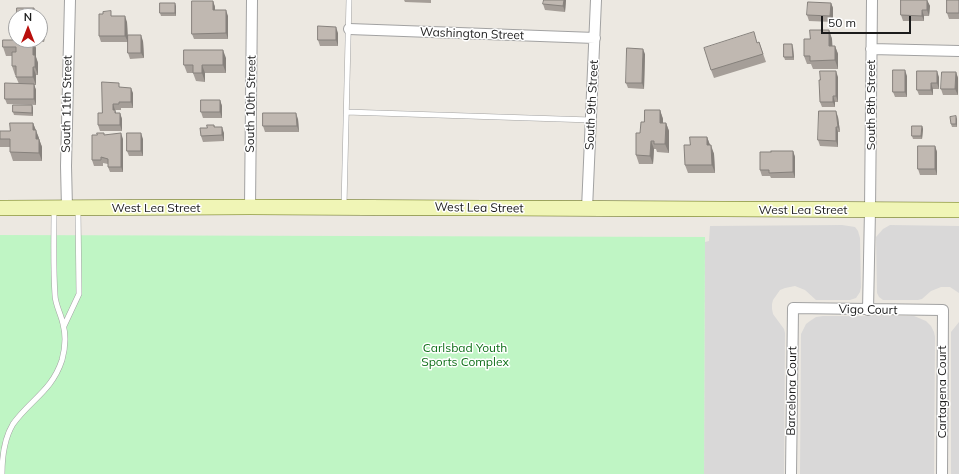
<!DOCTYPE html>
<html>
<head>
<meta charset="utf-8">
<style>
  body { margin:0 }
  #map { position:relative; width:959px; height:474px; overflow:hidden; background:#ece8e1; font-family:Mulish,sans-serif }
  canvas { display:block }
  .north { position:absolute; left:8px; top:8px; width:40px; height:40px; box-sizing:border-box; background:#fff; border:1px solid #a4a4a4; border-radius:50%; rotate:0deg; font-size:11px; font-weight:700; line-height:16px; text-align:center; color:#1b1b1b }
  .north::after { content:''; display:block; margin:auto; width:14px; height:18px; background:#b90f0c; clip-path:polygon(50% 0,100% 100%,50% 72%,0 100%) }
  .scale { position:absolute; left:821px; top:16px; width:90px; height:18px; box-sizing:border-box; border:2px solid #1b1b1b; border-top:0; padding-left:5px; font-size:12px; line-height:14px; white-space:nowrap; color:#1b1b1b; -webkit-text-stroke:3px #fff; paint-order:stroke }
</style>
</head>
<body>
<div id="map">
<canvas width="959" height="474"></canvas>
<div class="north">N</div>
<div class="scale">50 m</div>
</div>
<script>
const ctx = document.querySelector('canvas').getContext('2d');
ctx.lineJoin = 'round';
function fill(path, color) { ctx.fillStyle = color; ctx.fill(path, 'evenodd'); }
function strokePath(path, color, width, dash) { ctx.strokeStyle = color; ctx.lineWidth = width; ctx.lineCap = dash ? 'butt' : 'round'; ctx.setLineDash(dash || []); ctx.stroke(path); }
function drawText(font, color, halo, rows, align = 'center') {
  ctx.font = font + ' Mulish,sans-serif'; ctx.lineWidth = 3; ctx.setLineDash([]); ctx.textBaseline = 'middle'; ctx.strokeStyle = halo; ctx.fillStyle = color; for (const [text, x, y, turn = 0] of rows) {
    ctx.save(); ctx.translate(x, y); ctx.rotate((+turn || 0) * Math.PI / 180); ctx.textAlign = isNaN(turn) ? turn : align; if (halo) ctx.strokeText(text, 0, 0); ctx.fillText(text, 0, 0); ctx.restore();
  }
}
fill(new Path2D(`
  M842,225L855,227L858,231L860,238L861,287L860,292L856,298L850,300H816L805,290L795,286L785,288L780,290L773,300L772,304V309L773,314L784,329L785,333L784,474H704L705,242L709,241L710,226Z
  M890,225L959,226V293L950,287H941L931,291L922,299L918,300H883L879,297L877,293L876,237L883,229Z
  M823,316H914L926,321L931,326L934,332L935,337L934,474H800L801,334L806,324L810,321L816,317Z
  M959,322V474H951V332Z`), '#d9d8d8');
fill(new Path2D(`
  M0,235L705,237L704,474H0Z`), '#bff5c4');
const lane = new Path2D(`
  M346,112L591,120
  M344,205L349,0
  M64,326L79,294L78,210
  M2,474C2,457 4,439 13,424C30,400 52,391 62,360C65,349 66,335 63,324C61,314 55,304 55,295C53,267 54,238 54,210`);
const street = new Path2D(`
  M349,29L595,38
  M871,49L959,51
  M250,207L252,0
  M67,208L66,166L70,0
  M587,209L596,0
  M868,310L870,210L872,0
  M791,474L793,308L943,310L942,474`);
const secondary = new Path2D(`
  M0,208L250,207L959,210`);
strokePath(lane, '#a2a2a2', 6);
strokePath(street, '#a2a2a2', 12);
strokePath(secondary, '#5d690b', 16);
strokePath(lane, '#fff', 5);
strokePath(street, '#fff', 10);
strokePath(secondary, '#f0f5b6', 15);
fill(new Path2D(`
  M404,0H431V3L405,2Z
  M566,0L565,12L545,10L543,4Z
  M927,0L930,6L929,16H924V21H903L901,15Z
  M959,0V19H949L947,13Z
  M213,1L215,7V10L228,16V39H194L192,34Z
  M831,3L833,8V22L809,21L807,15Z
  M176,6V16H161L160,13Z
  M113,16L127,22L128,42H101L99,36Z
  M16,18V36H15L13,30Z
  M40,30L45,35L44,42H33L36,48V57L38,63V75H36V85H34L36,90V105L7,104L5,99L19,84L16,77V75H15L12,66V56H6L3,47V40H40Z
  M829,30L832,39V46H835L838,54V69H813L811,64H807L804,56L810,39Z
  M338,33V46H320L318,40Z
  M143,41L144,58L130,59L128,53Z
  M759,42L766,62L714,78L711,70Z
  M793,47L794,60H785L784,57Z
  M645,54L644,89L628,88L626,83Z
  M226,58V73H205V82L196,81L193,73H187L184,65Z
  M956,72L958,78V95H943L941,89Z
  M907,76V97H895L893,92Z
  M838,77V102H835V107H822L820,102Z
  M939,77V89H933V95H919L917,90Z
  M121,87L133,93V108H121V110H115L116,113H120L122,119V131H100L98,125L102,113Z
  M220,100L222,106V118H203L201,112Z
  M32,105L33,108V116L14,115L13,112Z
  M660,110L663,119V123H666L669,131V153L657,152L656,149H654L653,164H639L636,155L640,133L644,122Z
  M838,117L840,132H838V147L820,146L818,140Z
  M298,119L299,132H265L263,126Z
  M957,119V127H952L951,124Z
  M33,123L42,147V161H13L10,152V147H0V131H10Z
  M214,125L215,127L224,133V141L203,142L201,136L207,128Z
  M922,126L923,129L922,139H913L912,136Z
  M105,135L123,139V172H110L108,167V164L103,163V166H94L92,160Z
  M707,137L710,145L714,154L715,173H688L685,165L690,145Z
  M143,139V156H129L127,151Z
  M935,146L937,152V175H920L918,169Z
  M793,151L795,157V178H771L770,176H762L760,170Z`), '#a59e98');
fill(new Path2D(`
  M564,0H566L565,12L563,6Z
  M927,0L930,6L929,16L927,10Z
  M213,1L215,7V16L213,10Z
  M175,3L176,6V16L175,13Z
  M831,3L833,8V22L830,16Z
  M34,8L36,14V16H34Z
  M226,10L228,16V39L226,33Z
  M922,10L924,16V21L922,16Z
  M125,16L127,22L128,42L125,36Z
  M336,27L338,33V46L336,40Z
  M42,30L45,35L44,42L42,36Z
  M829,30L832,39L833,54L829,46Z
  M141,35L143,41L144,58L141,53Z
  M33,40L36,48V57L38,63V75L35,67L33,55Z
  M792,44L793,47L794,60L793,57Z
  M835,46L838,54V69L835,60Z
  M643,49L645,54L644,89L642,83Z
  M223,50L226,58V73L223,65Z
  M202,65L205,73V82L202,73Z
  M33,67L36,75V85L33,77Z
  M905,70L907,76V97L905,92Z
  M836,71L838,77V102L836,96Z
  M937,71L939,77V89L937,83Z
  M956,72L958,78V95L955,89Z
  M931,83L933,89V95L931,90Z
  M34,84L36,90V105L34,99Z
  M131,88L133,93V108L131,102Z
  M833,96L835,102V107L833,102Z
  M220,100L222,106V118L220,112Z
  M113,104L117,116L113,110Z
  M32,105L33,108V116L32,113Z
  M660,110L663,119V131L660,123Z
  M836,111L838,117L840,132L838,127Z
  M120,113L122,119V131L120,125Z
  M296,113L298,119L299,132L297,126Z
  M956,116L957,119V127L956,124Z
  M33,123L39,138V147L36,139L33,130Z
  M666,123L669,131V153L665,144Z
  M922,126L923,129L922,139L921,136Z
  M222,127L224,133V141L222,135Z
  M836,127L838,132V147L836,141Z
  M121,133L123,139V172L121,167Z
  M141,133L143,139V156L141,151Z
  M707,137L710,145H707Z
  M39,139L42,147V161L39,153Z
  M651,141L654,149L653,164L650,156Z
  M711,145L714,154L715,173L712,165Z
  M935,146L937,152V175L935,169Z
  M793,151L795,157V178L793,172Z`), '#86817c');
const building = new Path2D(`
  M544,0H564L563,6L543,4Z
  M901,0H927V10H922V16L901,15Z
  M947,0H959V13H947Z
  M192,1H213V10H226V33L192,34Z
  M808,2L831,3L830,16L807,15Z
  M160,3H175V13H160Z
  M17,8H34V16H17Z
  M111,11V16H125V36H99V14H103V12Z
  M13,18H16V30H13Z
  M318,26L336,27V40H318Z
  M40,30H42V36H40Z
  M810,30H829V46H835V60L810,61V56H804V39H810Z
  M754,32L757,43L759,42L763,54L711,70L704,48Z
  M128,35H141V53H128Z
  M3,40H33V55H35V67H33V77H16V66H12V52H16V47H3Z
  M784,44H792L793,57H784Z
  M627,48L643,49L642,83H626Z
  M184,50H223V65H202V73H193V65H184Z
  M893,70H905V92H893Z
  M820,71H836V96H833V102H820L819,80H820Z
  M917,71H937V83H931V90H917Z
  M942,72H956L955,89H941Z
  M102,82L119,83V87L131,88V102H119V104H113V110H115V113H120V125H98V113H102Z
  M5,83L34,84V99H5Z
  M201,100H220V112H201Z
  M13,105H32V113L13,112Z
  M645,110H660V123H666L665,144H654V141H651L650,156L636,155V133H640L641,122H644Z
  M819,111H836L838,127H836V141L818,140Z
  M263,113H296L297,126H263Z
  M956,116V124H951L950,117Z
  M10,123H33V130H36V139H39V153L10,152V139H0V131H10Z
  M207,125H214V127H222V135L201,136L200,128H207Z
  M912,126H922L921,136H912Z
  M97,133H104V135L121,133V167H108V159L101,157V160H92V135H97Z
  M127,133H141V151H127Z
  M690,137H707V145H711L712,165H685L684,145H690Z
  M918,146H935V169H918Z
  M771,151H793V172L769,173V170H760V152H771Z`);
fill(building, '#c0b8b1');
strokePath(building, '#86817c', 1);
drawText('12px', '#1b1b1b', '#fff', [
  ["Washington Street",472,34,2],
  ["South 11th Street",67,104,-89],
  ["South 10th Street",251,104,-89],
  ["South 9th Street",592,105,-87],
  ["South 8th Street",871,105,-90],
  ["West Lea Street",156,208],
  ["West Lea Street",479,208,1],
  ["West Lea Street",803,210],
  ["Vigo Court",868,310,1],
  ["Barcelona Court",792,391,-89],
  ["Cartagena Court",942,392,-90]
]);
drawText('12px', '#11701b', '#fff', [
  ["Carlsbad Youth",465,348],
  ["Sports Complex",465,362]
]);
</script>
</body>
</html>
